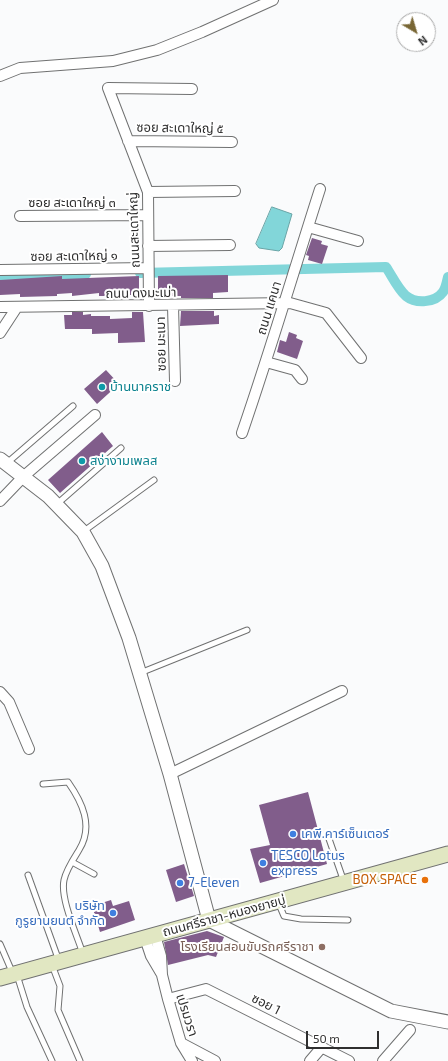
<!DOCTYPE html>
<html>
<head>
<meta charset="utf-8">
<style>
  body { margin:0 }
  #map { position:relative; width:448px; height:1061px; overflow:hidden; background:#fafbfc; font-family:"Exo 2",sans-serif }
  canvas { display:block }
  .north { position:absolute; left:396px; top:12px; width:40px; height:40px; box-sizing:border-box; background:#fff; border:1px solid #acacac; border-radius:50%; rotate:142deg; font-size:11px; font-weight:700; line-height:16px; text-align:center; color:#2f2f2f }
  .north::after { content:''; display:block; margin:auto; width:14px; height:18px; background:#786634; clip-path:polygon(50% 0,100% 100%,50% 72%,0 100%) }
  .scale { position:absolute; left:306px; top:1031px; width:73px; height:18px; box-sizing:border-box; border:2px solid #2f2f2f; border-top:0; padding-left:5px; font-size:12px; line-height:14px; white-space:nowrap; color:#2f2f2f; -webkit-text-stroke:3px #fff; paint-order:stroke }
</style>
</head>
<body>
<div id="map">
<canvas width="448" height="1061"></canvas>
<div class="north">N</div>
<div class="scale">50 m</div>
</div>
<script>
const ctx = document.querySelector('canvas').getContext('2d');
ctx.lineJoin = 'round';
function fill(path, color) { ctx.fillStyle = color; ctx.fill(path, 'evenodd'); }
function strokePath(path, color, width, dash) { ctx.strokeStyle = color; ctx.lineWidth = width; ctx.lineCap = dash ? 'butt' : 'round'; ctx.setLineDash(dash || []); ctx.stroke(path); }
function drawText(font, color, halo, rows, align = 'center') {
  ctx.font = font + ' "Exo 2","Noto Sans Thai",sans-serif'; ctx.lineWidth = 4; ctx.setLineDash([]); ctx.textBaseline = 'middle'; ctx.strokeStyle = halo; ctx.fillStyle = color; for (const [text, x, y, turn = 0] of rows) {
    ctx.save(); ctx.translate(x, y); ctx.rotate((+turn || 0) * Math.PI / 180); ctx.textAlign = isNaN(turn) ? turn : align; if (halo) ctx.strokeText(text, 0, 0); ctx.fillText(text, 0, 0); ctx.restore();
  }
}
const water = new Path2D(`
  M272,207L292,214L282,248L279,251L259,248L256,244Z`);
fill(water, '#82d6d9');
strokePath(water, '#69a4a6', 1);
strokePath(new Path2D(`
  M140,273L386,267C392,276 398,289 406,296C416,304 435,303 443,292C446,288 447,281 448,277
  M0,275L86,274`), '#82d6d9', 10);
fill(new Path2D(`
  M312,238L322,241L321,244L328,246L322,264L308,260L309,256L306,255Z
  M228,275V292L213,293V298H181V296H164V292H158V276Z
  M62,276V279L139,276V291L133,292V295H124V293H107V296H99V293L72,296V293L57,294V296L20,297V294L0,295V280Z
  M181,311H214V316L219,315V324L180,326Z
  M72,312H83V315L91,314V316H110V319L132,318V312H143L145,342L118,343V333L92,334V329H65L64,315H72Z
  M289,332L297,335L296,338L303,341L297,359L277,352L280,340L286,342Z
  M106,370L119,384L97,404L84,389Z
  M102,432L113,446L60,493L48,480Z
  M308,792L327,864L260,883L250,849L270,845L259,805Z
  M184,864L194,896L176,902L166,870Z
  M111,900L113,906L129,901L135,920L100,932L92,906Z
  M207,931L224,937L216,957L208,955L168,965L164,942Z`), '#815d8b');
const service = new Path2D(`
  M7,463L73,406
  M57,504L121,448
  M84,531L154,480
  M140,673L247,630
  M43,784L68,782C82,802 94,826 79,850C74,858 66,870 64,880C60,899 77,935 83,954
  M328,836L344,882
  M72,862L94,874
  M28,875L59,961
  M278,902L284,916L301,919L348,920
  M0,944L13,974
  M52,965L60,986L58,1010L80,1061
  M17,975L27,1007L52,1061`);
const minor = new Path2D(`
  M0,76L20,68L113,61L157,50L202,32L273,0
  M128,141L232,142
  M148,192L235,191
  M20,216L148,215
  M308,227L358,241
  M148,246L230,245
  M0,270L148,268
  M149,306L148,192L108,88L192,89
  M173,306L175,381
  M0,307L290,303L326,313L361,358
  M0,333L17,307
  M266,362L295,370L302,379
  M242,433C270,352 294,270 320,189
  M0,501L24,476L95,415
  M0,692L9,702L29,749
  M170,774L342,691
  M155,935L161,956L162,975L168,999L181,1043L192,1061
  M145,938L151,956L161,973
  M168,999L206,989L349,1061
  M181,1043L215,1061
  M310,1061L322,1047
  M383,1061L410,1030`);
const tertiary = new Path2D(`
  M0,459L48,496L83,532L102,566L129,638L170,774L209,920L391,1011L448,1022`);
const secondary = new Path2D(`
  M0,978L448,854`);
strokePath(service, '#707171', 7);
strokePath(minor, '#707171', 12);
strokePath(tertiary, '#707171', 15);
strokePath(secondary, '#707171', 17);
strokePath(service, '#fff', 5);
strokePath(minor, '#fff', 10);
strokePath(tertiary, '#fff', 13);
strokePath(secondary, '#e1e7c2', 15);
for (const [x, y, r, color] of [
  [102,387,4,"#0f9aa8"],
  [82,461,4,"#0f9aa8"],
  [293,834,4,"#3f7fe0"],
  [263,863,4,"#3f7fe0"],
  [425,880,4,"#e8710a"],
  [180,883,4,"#3f7fe0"],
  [113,913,4,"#3f7fe0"],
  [322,947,4,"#8d6e63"]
]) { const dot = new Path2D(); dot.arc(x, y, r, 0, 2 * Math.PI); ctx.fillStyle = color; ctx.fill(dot); strokePath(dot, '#fff', 1.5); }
drawText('13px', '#2f2f2f', '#fff', [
  ["ซอย สะเดาใหญ่ ๕",180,128,1],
  ["ซอย สะเดาใหญ่ ๓",72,203],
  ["ถนนสะเดาใหญ่",134,230,-92],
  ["ซอย สะเดาใหญ่ ๑",74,256,-1],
  ["ถนน ดงมะเม่า",141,293,-1],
  ["ถนน แคนา",269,308,-73],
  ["ซอย มะเมา",161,344,-91],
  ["ถนนศรีราชา-หนองยายบู่",224,916,-15],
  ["ซอย 1",266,1004,27],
  ["เปรมวรา",187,1015,72]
]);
drawText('13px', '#0d838f', '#fff', [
  ["บ้านนาคราช",110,387],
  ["สง่างามเพลส",90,461]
], 'left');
drawText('13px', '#366cbe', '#fff', [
  ["เคพี.คาร์เซ็นเตอร์",301,834],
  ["TESCO Lotus",271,856],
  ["express",271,871],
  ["7-Eleven",188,883],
  ["บริษัท",105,906,"right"],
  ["กูรูยานยนต์ จำกัด",105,921,"right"]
], 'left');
drawText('13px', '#c56008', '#fff', [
  ["BOX SPACE",417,880]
], 'right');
drawText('13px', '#785e54', '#fff', [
  ["โรงเรียนสอนขับรถศรีราชา",314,947]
], 'right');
</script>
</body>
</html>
